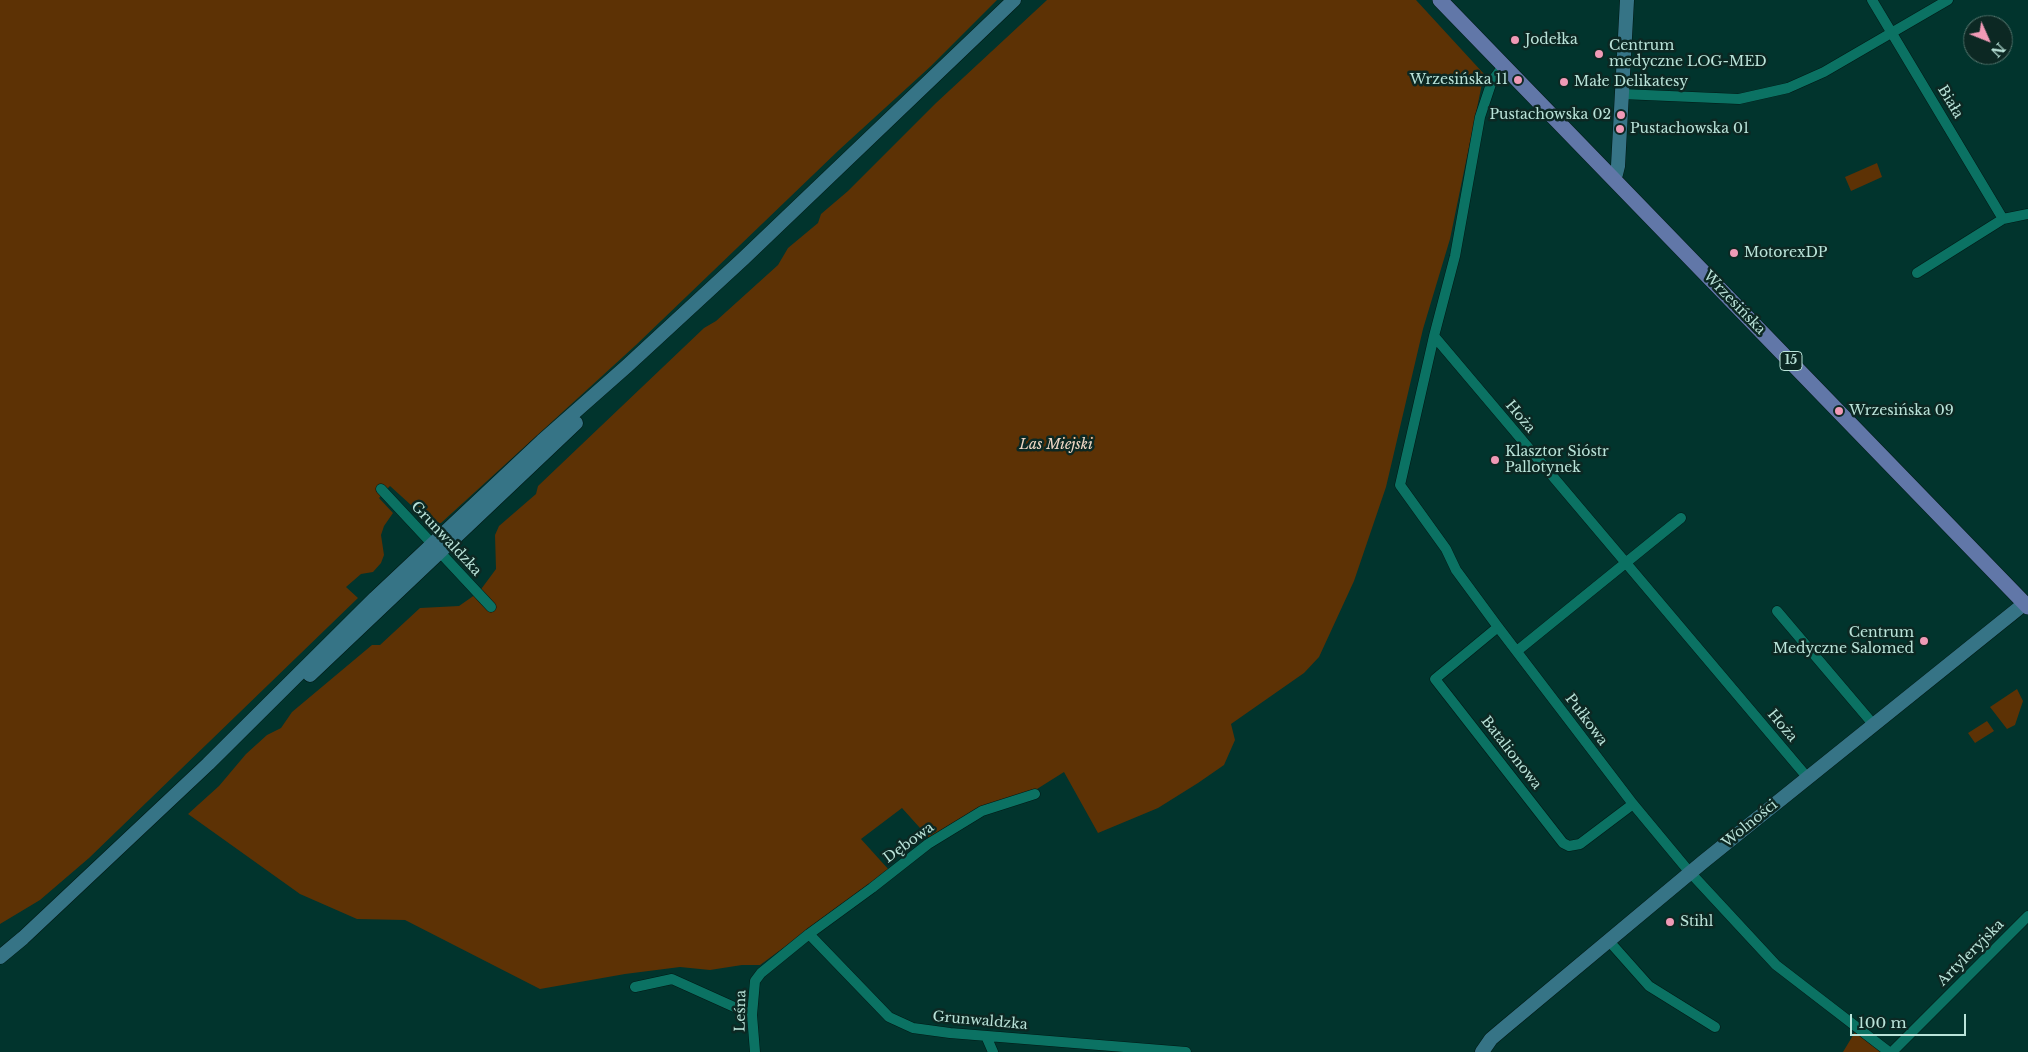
<!DOCTYPE html>
<html>
<head>
<meta charset="utf-8">
<style>
  body { margin:0 }
  #map { position:relative; width:2028px; height:1052px; overflow:hidden; background:#01342d; font-family:"Libre Baskerville",serif }
  canvas { display:block }
  .north { position:absolute; left:1963px; top:15px; width:50px; height:50px; box-sizing:border-box; background:#0c2823; border:1px solid #52736c; border-radius:50%; rotate:134deg; font-size:14px; font-weight:700; line-height:20px; text-align:center; color:#bae3d9 }
  .north::after { content:''; display:block; margin:auto; width:18px; height:22px; background:#f09ab6; clip-path:polygon(50% 0,100% 100%,50% 72%,0 100%) }
  .scale { position:absolute; left:1850px; top:1014px; width:116px; height:22px; box-sizing:border-box; border:2px solid #bae3d9; border-top:0; padding-left:6px; font-size:15px; line-height:18px; white-space:nowrap; color:#bae3d9; -webkit-text-stroke:4px #0c2823; paint-order:stroke }
</style>
</head>
<body>
<div id="map">
<canvas width="2028" height="1052"></canvas>
<div class="north">N</div>
<div class="scale">100 m</div>
</div>
<script>
const ctx = document.querySelector('canvas').getContext('2d');
ctx.lineJoin = 'round';
function fill(path, color) { ctx.fillStyle = color; ctx.fill(path, 'evenodd'); }
function strokePath(path, color, width, dash) { ctx.strokeStyle = color; ctx.lineWidth = width; ctx.lineCap = dash ? 'butt' : 'round'; ctx.setLineDash(dash || []); ctx.stroke(path); }
function drawText(font, color, halo, rows, align = 'center') {
  ctx.font = font + ' "Libre Baskerville",serif'; ctx.lineWidth = 5; ctx.setLineDash([]); ctx.textBaseline = 'middle'; ctx.strokeStyle = halo; ctx.fillStyle = color; for (const [text, x, y, turn = 0] of rows) {
    ctx.save(); ctx.translate(x, y); ctx.rotate((+turn || 0) * Math.PI / 180); ctx.textAlign = isNaN(turn) ? turn : align; if (halo) ctx.strokeText(text, 0, 0); ctx.fillText(text, 0, 0); ctx.restore();
  }
}
fill(new Path2D(`
  M0,0H997L931,66L839,150L636,345L441,523L433,525L390,486L385,491L479,592L496,569L495,535L499,526L536,494L538,486L704,328L716,321L778,265L788,248L818,223L821,214L848,191L936,103L1047,0H1416L1484,74L1450,239L1423,329L1386,487L1354,581L1319,657L1304,673L1231,724L1235,740L1224,765L1198,783L1158,808L1098,833L1064,772L1037,789L981,808L929,838L902,808L861,839L889,870L760,965H742L710,970L680,967L625,974L540,989L405,920L357,919L300,894L188,814L219,786L246,754L267,735L281,728L292,712L372,645H380L420,608L459,606L479,592L385,492L379,498L393,513L384,526L381,535L384,555L381,563L373,572L361,574L346,587L358,598L89,858L40,900L0,924Z
  M1877,163L1882,177L1851,191L1845,177Z
  M2017,689L2023,701L2015,725L2007,729L1990,707Z
  M1987,721L1994,731L1975,743L1968,733Z
  M1855,1032L1882,1052H1843Z`), '#5d3205');
const street = new Path2D(`
  M1872,0L2003,219
  M1504,65L1492,81L1480,117L1455,256L1434,336L1400,485L1446,549L1456,570L1498,627L1633,804L1687,869L1776,965L1889,1052
  M1622,94L1739,99L1788,88L1824,72L1948,0
  M1917,273L2003,219L2028,214
  M1434,336L1807,777
  M381,489L491,607
  M1777,611L1873,724
  M1498,627L1435,679L1563,843L1569,846L1580,844L1633,804
  M1517,651L1681,518
  M809,934L889,1017L913,1028L950,1033L1186,1052
  M1609,941L1649,986L1715,1027
  M635,987L672,979L752,1015
  M986,1036L993,1052
  M755,1052L752,1015L755,981L761,973L809,934L872,888L928,844L982,811L1035,794
  M1892,1052L2028,916`);
const secondary = new Path2D(`
  M1613,178L1616,174L1618,166L1627,0
  M310,675L576,423
  M0,957L23,938L208,764L375,598L542,441L627,366L743,259L1014,0
  M1482,1052L1491,1039L1504,1028L1703,862L2024,604`);
const primary = new Path2D(`
  M1440,0L2028,607`);
strokePath(street, '#001915', 11);
strokePath(secondary, '#001915', 15);
strokePath(primary, '#001915', 16);
strokePath(street, '#0b7263', 10);
strokePath(secondary, '#367486', 14);
strokePath(primary, '#6177a8', 15);
for (const [x, y, r, color] of [
  [1515,40,5,"#f09ab6"],
  [1599,54,5,"#f09ab6"],
  [1518,80,5,"#f09ab6"],
  [1564,82,5,"#f09ab6"],
  [1621,115,5,"#f09ab6"],
  [1620,129,5,"#f09ab6"],
  [1734,253,5,"#f09ab6"],
  [1839,411,5,"#f09ab6"],
  [1495,460,5,"#f09ab6"],
  [1924,641,5,"#f09ab6"],
  [1670,922,5,"#f09ab6"]
]) { const dot = new Path2D(); dot.arc(x, y, r, 0, 2 * Math.PI); ctx.fillStyle = color; ctx.fill(dot); strokePath(dot, '#0c2823', 2); }
for (const [x, y, w] of [
  [1791,361,22]
]) { const box = new Path2D(); box.roundRect(x - w / 2, y - 9.5, w, 19, 4); ctx.fillStyle = '#0c2823'; ctx.fill(box); strokePath(box, '#bae3d9', 1); }
drawText('bold 12px', '#bae3d9', null, [
  ["15",1791,361]
]);
drawText('14px', '#bae3d9', '#0c2823', [
  ["Jodełka",1525,40],
  ["Centrum",1609,46],
  ["medyczne LOG-MED",1609,62],
  ["Wrzesińska 11",1508,80,"right"],
  ["Małe Delikatesy",1574,82],
  ["Pustachowska 02",1611,115,"right"],
  ["Pustachowska 01",1630,129],
  ["MotorexDP",1744,253],
  ["Wrzesińska 09",1849,411],
  ["Klasztor Sióstr",1505,452],
  ["Pallotynek",1505,468],
  ["Centrum",1914,633,"right"],
  ["Medyczne Salomed",1914,649,"right"],
  ["Stihl",1680,922]
], 'left');
drawText('14px', '#bae3d9', '#0c2823', [
  ["Biała",1950,102,59],
  ["Wrzesińska",1734,303,46],
  ["Hoża",1520,417,50],
  ["Grunwaldzka",446,539,47],
  ["Pułkowa",1586,720,53],
  ["Hoża",1782,726,50],
  ["Batalionowa",1511,753,52],
  ["Wolności",1750,824,-39],
  ["Dębowa",909,843,-36],
  ["Artyleryjska",1971,953,-45],
  ["Leśna",741,1011,-89],
  ["Grunwaldzka",980,1021,5]
]);
drawText('italic 14px', '#efd7c5', '#0c2823', [
  ["Las Miejski",1056,445]
]);
</script>
</body>
</html>
